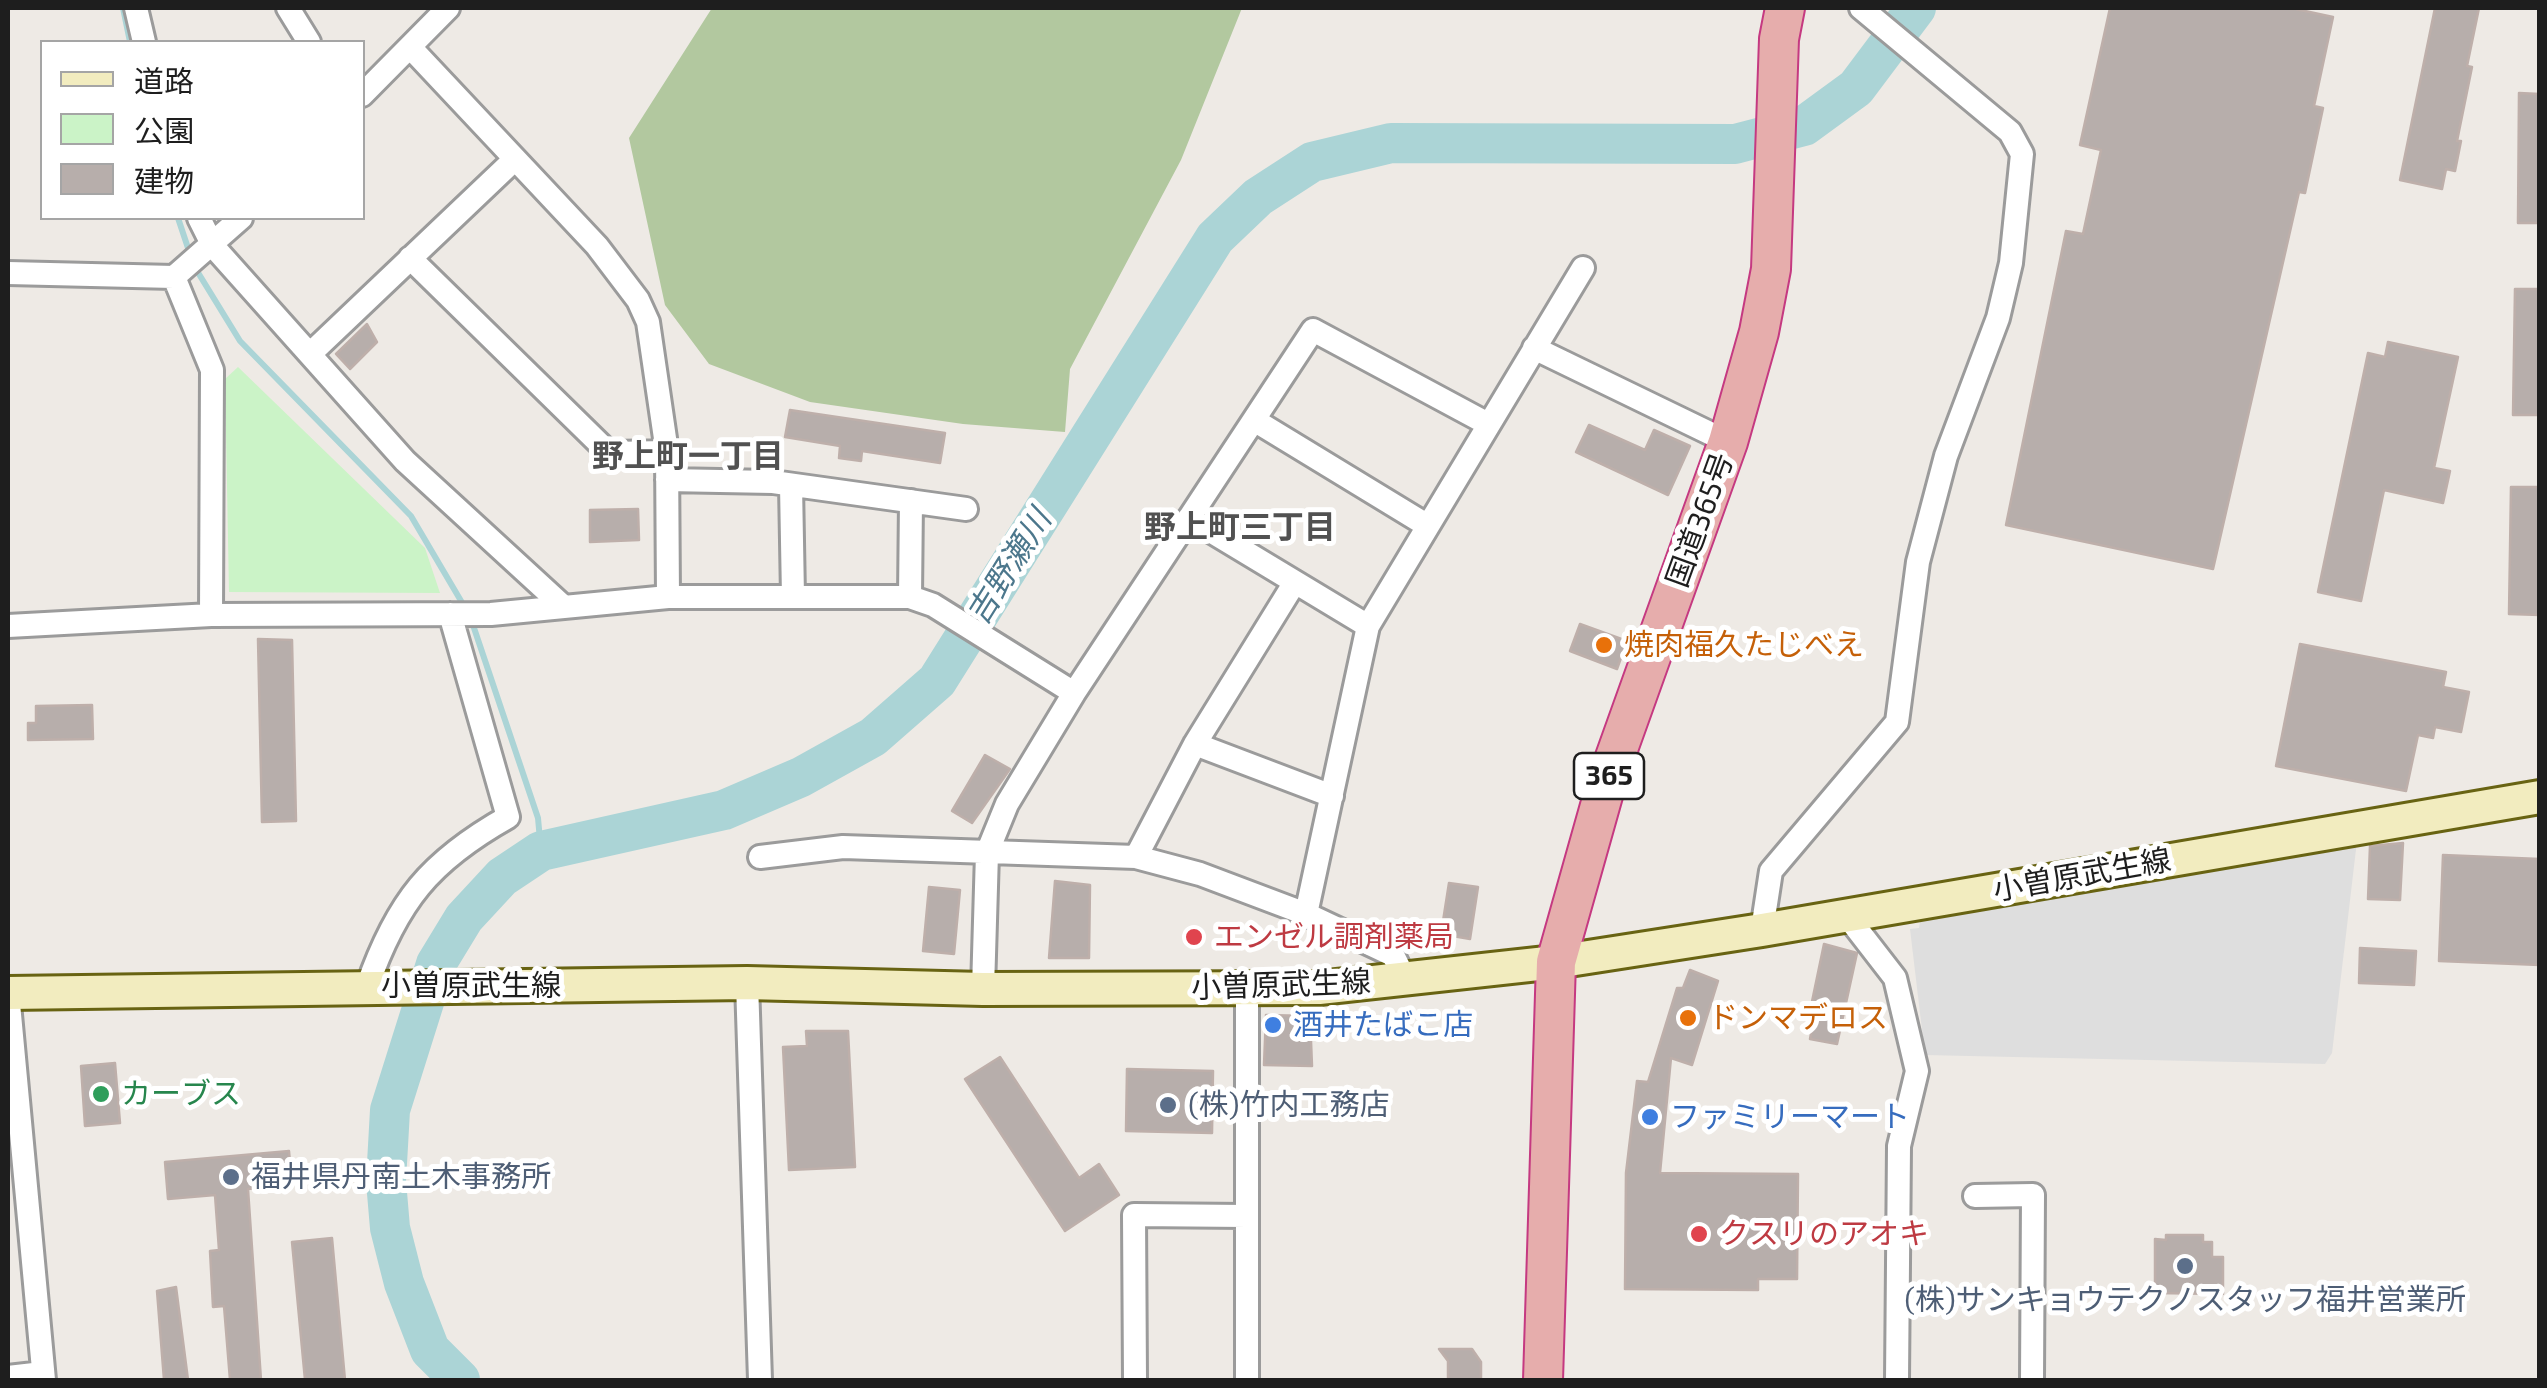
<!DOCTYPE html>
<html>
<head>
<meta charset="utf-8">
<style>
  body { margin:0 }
  #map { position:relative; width:2547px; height:1388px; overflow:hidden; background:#eeeae5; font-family:"Exo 2","Noto Sans JP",sans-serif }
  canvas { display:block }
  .frame { position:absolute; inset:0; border:10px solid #1e1e1e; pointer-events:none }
  .legend { position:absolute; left:40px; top:40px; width:325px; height:180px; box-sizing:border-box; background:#fff; border:2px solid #a5a5a5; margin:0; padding:12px 18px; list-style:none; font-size:30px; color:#1e1e1e }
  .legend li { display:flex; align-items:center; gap:20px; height:50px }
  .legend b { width:50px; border:2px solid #a5a5a5 }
</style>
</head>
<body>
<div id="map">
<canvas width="2547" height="1388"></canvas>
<div class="frame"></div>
<ul class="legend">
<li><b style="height:12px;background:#f2ecbf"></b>道路</li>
<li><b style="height:28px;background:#cbf3c7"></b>公園</li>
<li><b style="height:28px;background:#b7aeab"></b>建物</li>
</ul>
</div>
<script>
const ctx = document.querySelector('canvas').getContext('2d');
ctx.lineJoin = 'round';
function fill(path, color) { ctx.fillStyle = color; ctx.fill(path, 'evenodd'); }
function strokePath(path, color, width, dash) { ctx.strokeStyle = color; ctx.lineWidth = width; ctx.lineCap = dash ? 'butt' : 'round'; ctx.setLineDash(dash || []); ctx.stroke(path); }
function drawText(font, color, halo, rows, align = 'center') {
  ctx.font = font + ' "Exo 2","Noto Sans JP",sans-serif'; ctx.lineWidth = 10; ctx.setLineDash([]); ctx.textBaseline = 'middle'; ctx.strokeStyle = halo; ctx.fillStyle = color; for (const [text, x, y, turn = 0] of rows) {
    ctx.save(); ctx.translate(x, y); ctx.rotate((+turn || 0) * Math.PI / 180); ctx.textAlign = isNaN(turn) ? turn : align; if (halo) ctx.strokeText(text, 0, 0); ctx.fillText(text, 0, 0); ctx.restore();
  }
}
fill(new Path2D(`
  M712,8H1242L1181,160L1070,369L1065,432L963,424L810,402L709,364L665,305L629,138Z`), '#b2c89f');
fill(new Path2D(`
  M238,367L425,548L440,593L229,592L225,379Z`), '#cbf3c7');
fill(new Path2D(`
  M2357,841L2332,1053L2325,1064L1925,1055L1910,929L1919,928L1921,916Z`), '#dedede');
strokePath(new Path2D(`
  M123,8L130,42
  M178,218L190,254
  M194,266L240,341L411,516L464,606
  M472,622L538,818L541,851`), '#abd4d6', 6);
strokePath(new Path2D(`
  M460,1380L430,1350L404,1283L390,1228L386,1181L390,1110L436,964L464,918L502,877L541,851L724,810L801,777L873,737L937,681L1215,238L1258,197L1312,162L1391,143L1735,144L1804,126L1856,88L1916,8`), '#abd4d6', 40);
const building = new Path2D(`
  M2110,8H2291L2333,17L2314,106L2323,108L2305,193L2299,192L2213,569L2006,525L2066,231L2083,234L2101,150L2080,145Z
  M2435,8H2479L2467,66L2472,67L2457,141H2461L2455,171L2446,169L2442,189L2400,180Z
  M2519,93L2540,94V223H2518Z
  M2515,289H2540V415H2513Z
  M367,324L377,342L350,369L336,354Z
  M2388,342L2458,357L2434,468L2450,471L2443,503L2384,490L2361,601L2318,592L2368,353L2385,357Z
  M790,410L945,433L940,463L862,451L861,461L839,458L840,446L785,437Z
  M1589,425L1645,450L1654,430L1690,446L1668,495L1576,452Z
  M2511,487H2540V615L2509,614Z
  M638,509L639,540L590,542V510Z
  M1580,624L1627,641L1617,669L1570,651Z
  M258,639L292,640L296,821L262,822Z
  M2300,644L2446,672L2443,687L2469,692L2461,732L2435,727L2433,738L2418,735L2406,791L2276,766Z
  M92,705L93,739L28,740V723H36V706Z
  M985,755L1010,769L972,823L952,811Z
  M2403,843L2400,900L2368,899L2370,846Z
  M2443,855L2540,859V965L2439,961Z
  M1055,881L1090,885L1089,958H1049Z
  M1449,883L1478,887L1470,939L1441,934Z
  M929,887L960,890L954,954L923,951Z
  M1824,944L1857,953L1837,1044L1810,1039L1814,1017L1809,1016Z
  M2360,948L2416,951L2414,985L2359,983Z
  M1690,970L1718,981L1692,1065L1671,1058L1660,1173L1798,1174L1797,1279H1758V1290L1625,1289L1626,1173L1637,1081L1648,1082L1677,988H1683Z
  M1266,1015L1310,1016L1312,1066L1264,1065Z
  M806,1031H848L855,1167L789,1170L783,1047L807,1046Z
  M1000,1057L1079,1178L1099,1164L1119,1195L1065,1231L965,1079Z
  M115,1063L120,1123L85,1126L81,1066Z
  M1127,1069L1213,1071L1212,1133L1126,1131Z
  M289,1151L292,1185L248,1189L261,1380H230L224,1306L213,1307L210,1251L219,1250L215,1195L168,1199L165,1162Z
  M2166,1235H2203V1242H2212V1257H2223V1294L2155,1293V1239L2166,1240Z
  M332,1238L345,1380H305L292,1242Z
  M176,1287L188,1380H164L157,1291Z
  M1439,1349H1472L1481,1362V1380H1448V1361Z`);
fill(building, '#b7aeab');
strokePath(building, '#beafaa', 2.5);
const minor = new Path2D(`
  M136,8L144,42
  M288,8L309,42
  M410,47L597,246L638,300L648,322L667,452L668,597
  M362,95L448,8
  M199,218L213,246L405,461L564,607
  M410,258L609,453L667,452
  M8,273L174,277L241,218
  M174,277L212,370L211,615
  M1534,348L1728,442
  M310,354L515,159
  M1254,420L1428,526
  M667,480L773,482L966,509
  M791,485L793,597
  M1189,518L1368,626
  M910,597L911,501
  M8,626L211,615L491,614L668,597H910L933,605L1074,693
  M1195,744L1332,796
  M760,857L843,847L1136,857L1200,874L1306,914
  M1136,857L1195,744L1295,582
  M1847,916L1895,978L1917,1071L1899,1146L1897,1380
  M1762,930L1771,871L1897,722L1918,562L1946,456L1998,318L2011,263L2022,154L2010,132L1861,8
  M1405,979L1393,955L1306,914L1368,626L1583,268
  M747,983L760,1380
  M367,987C397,901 430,861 508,817L450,614
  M983,989L987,853L1007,804L1074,693L1313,330L1488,424
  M8,993L44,1380
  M1975,1196L2033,1195L2032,1380
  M8,1377L43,1373
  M1135,1380L1134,1215L1247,1216
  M1247,1380V988`);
const secondary = new Path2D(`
  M8,993L747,983L983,989L1319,988L1556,962L1762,930L2540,797`);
const trunk = new Path2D(`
  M1543,1380L1556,962L1609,774L1728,442L1759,332L1771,269L1779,39L1785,8`);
strokePath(minor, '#9b9b9b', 28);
strokePath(secondary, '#686312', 38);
strokePath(trunk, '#c53981', 42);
strokePath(minor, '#fff', 22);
strokePath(secondary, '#f2ecbf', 32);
strokePath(trunk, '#e6adac', 38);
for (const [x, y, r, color] of [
  [1604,645,10,"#e8710a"],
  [1194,937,10,"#e0444e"],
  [1688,1018,10,"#e8710a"],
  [1273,1025,10,"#3f7fe0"],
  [101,1094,10,"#2e9e5b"],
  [1168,1105,10,"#5c6f8a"],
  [1650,1117,10,"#3f7fe0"],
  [231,1177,10,"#5c6f8a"],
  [1699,1234,10,"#e0444e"],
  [2185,1266,10,"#5c6f8a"]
]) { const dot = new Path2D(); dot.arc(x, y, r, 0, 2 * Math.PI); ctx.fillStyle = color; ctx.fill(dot); strokePath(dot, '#fff', 4); }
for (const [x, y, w] of [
  [1609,776,70]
]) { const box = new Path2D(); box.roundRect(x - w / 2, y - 23, w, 46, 8); ctx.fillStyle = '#fff'; ctx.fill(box); strokePath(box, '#1e1e1e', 2.5); }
drawText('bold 28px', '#1e1e1e', null, [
  ["365",1609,776]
]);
drawText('30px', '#1e1e1e', '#fff', [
  ["国道365号",1700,520,-70],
  ["小曽原武生線",2082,875,-10],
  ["小曽原武生線",1281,985,-2],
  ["小曽原武生線",471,986]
]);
drawText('30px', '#c56008', '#fff', [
  ["焼肉福久たじべえ",1624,645],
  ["ドンマデロス",1708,1018]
], 'left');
drawText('30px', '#be3a42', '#fff', [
  ["エンゼル調剤薬局",1214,937],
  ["クスリのアオキ",1719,1234]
], 'left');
drawText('30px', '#366cbe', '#fff', [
  ["酒井たばこ店",1293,1025],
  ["ファミリーマート",1670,1117]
], 'left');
drawText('30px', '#27864d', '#fff', [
  ["カーブス",121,1094]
], 'left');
drawText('30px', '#4e5e75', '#fff', [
  ["(株)竹内工務店",1188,1105],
  ["福井県丹南土木事務所",251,1177],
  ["(株)サンキョウテクノスタッフ福井営業所",2185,1300,"center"]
], 'left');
drawText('bold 32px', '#515151', '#fff', [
  ["野上町一丁目",688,456],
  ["野上町三丁目",1240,527]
]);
drawText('italic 32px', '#4c778c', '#fff', [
  ["吉野瀬川",1009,567,-58]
]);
</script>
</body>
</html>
